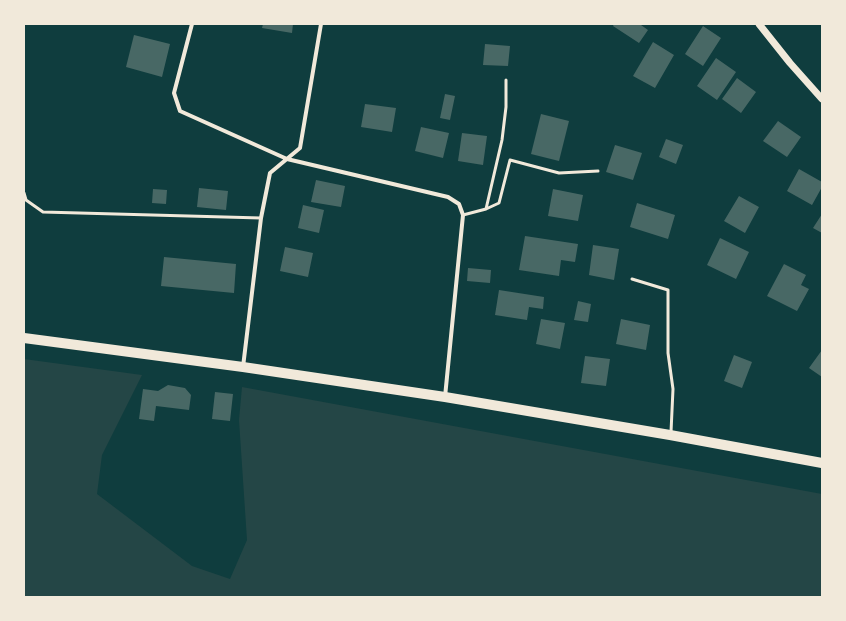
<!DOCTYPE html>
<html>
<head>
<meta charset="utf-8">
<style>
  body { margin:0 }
  #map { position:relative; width:846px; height:621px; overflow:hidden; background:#0f3d3e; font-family:"Open Sans",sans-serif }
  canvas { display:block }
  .frame { position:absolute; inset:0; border:25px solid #f1e9da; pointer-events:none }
</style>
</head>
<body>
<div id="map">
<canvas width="846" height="621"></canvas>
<div class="frame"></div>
</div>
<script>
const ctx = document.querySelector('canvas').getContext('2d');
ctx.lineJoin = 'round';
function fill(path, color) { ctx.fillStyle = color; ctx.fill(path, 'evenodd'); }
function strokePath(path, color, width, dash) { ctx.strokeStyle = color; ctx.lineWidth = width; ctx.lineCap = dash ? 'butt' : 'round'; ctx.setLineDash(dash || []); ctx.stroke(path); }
fill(new Path2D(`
  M24,359L142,375L102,455L97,494L192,566L230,579L247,540L239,420L242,387L822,494V597H24Z`), '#244646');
fill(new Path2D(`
  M263,24H293L292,33L262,28Z
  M614,24H642L641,25L648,30L639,43L613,26Z
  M703,26L721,38L703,66L685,54Z
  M134,35L170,44L162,77L126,67Z
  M653,42L674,55L655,88L633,76Z
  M485,44L510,46L508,66L483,65Z
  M716,58L736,72L717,100L697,86Z
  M737,78L756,92L741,113L722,99Z
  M445,94L455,96L450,120L440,118Z
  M365,104L396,108L392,132L361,127Z
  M541,114L569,121L559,161L531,154Z
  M778,121L801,137L787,157L763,141Z
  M421,127L449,133L443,158L415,151Z
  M462,133L487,136L483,165L458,161Z
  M666,139L683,145L676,164L659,157Z
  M615,145L642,153L633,180L606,172Z
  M799,169L822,182V187L812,205L787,191Z
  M316,180L345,186L341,207L311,202Z
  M199,188L228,191L226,210L197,207Z
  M153,189L167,190L166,204L152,203Z
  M553,189L583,195L578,221L548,216Z
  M739,196L759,207L745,233L724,221Z
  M637,203L675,215L668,239L630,227Z
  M303,205L324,210L319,233L298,228Z
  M822,214V233L813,228Z
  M525,236L578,244L575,262L561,260L559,276L519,270Z
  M720,238L749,252L736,279L707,265Z
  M593,245L619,249L614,280L589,275Z
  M285,247L313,253L308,277L280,271Z
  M164,257L236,264L234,293L161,286Z
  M784,264L806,275L801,285L809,289L797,311L767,296Z
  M468,268L491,270L490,283L467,281Z
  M499,290L544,297L543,309L529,307L527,320L495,315Z
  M578,301L591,304L588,322L574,320Z
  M541,319L565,323L560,349L536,344Z
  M621,319L650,325L646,350L616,344Z
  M822,350V377L809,368Z
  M734,355L752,362L742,388L724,381Z
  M585,356L610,359L606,386L581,383Z
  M168,385L185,388L191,395L189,410L156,406L154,421L139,419L143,389L158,391Z
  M215,392L233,394L230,421L212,419Z`), '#486865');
strokePath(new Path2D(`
  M24,193L26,200L43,212L261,218
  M486,209L502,140L506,107V80
  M463,215L486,209L499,203L510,160L559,173L598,171
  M632,279L668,290V353L673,389L671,432`), '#f1e9da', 3);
strokePath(new Path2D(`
  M192,24L174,93L180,111L287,159L448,197L459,204L463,215L445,397
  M243,367L261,218L270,173L300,148L321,24`), '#f1e9da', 4);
strokePath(new Path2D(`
  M759,24L790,63L822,99`), '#f1e9da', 7);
strokePath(new Path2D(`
  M24,338L243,367L445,397L670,435L822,463`), '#f1e9da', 10);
</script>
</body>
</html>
